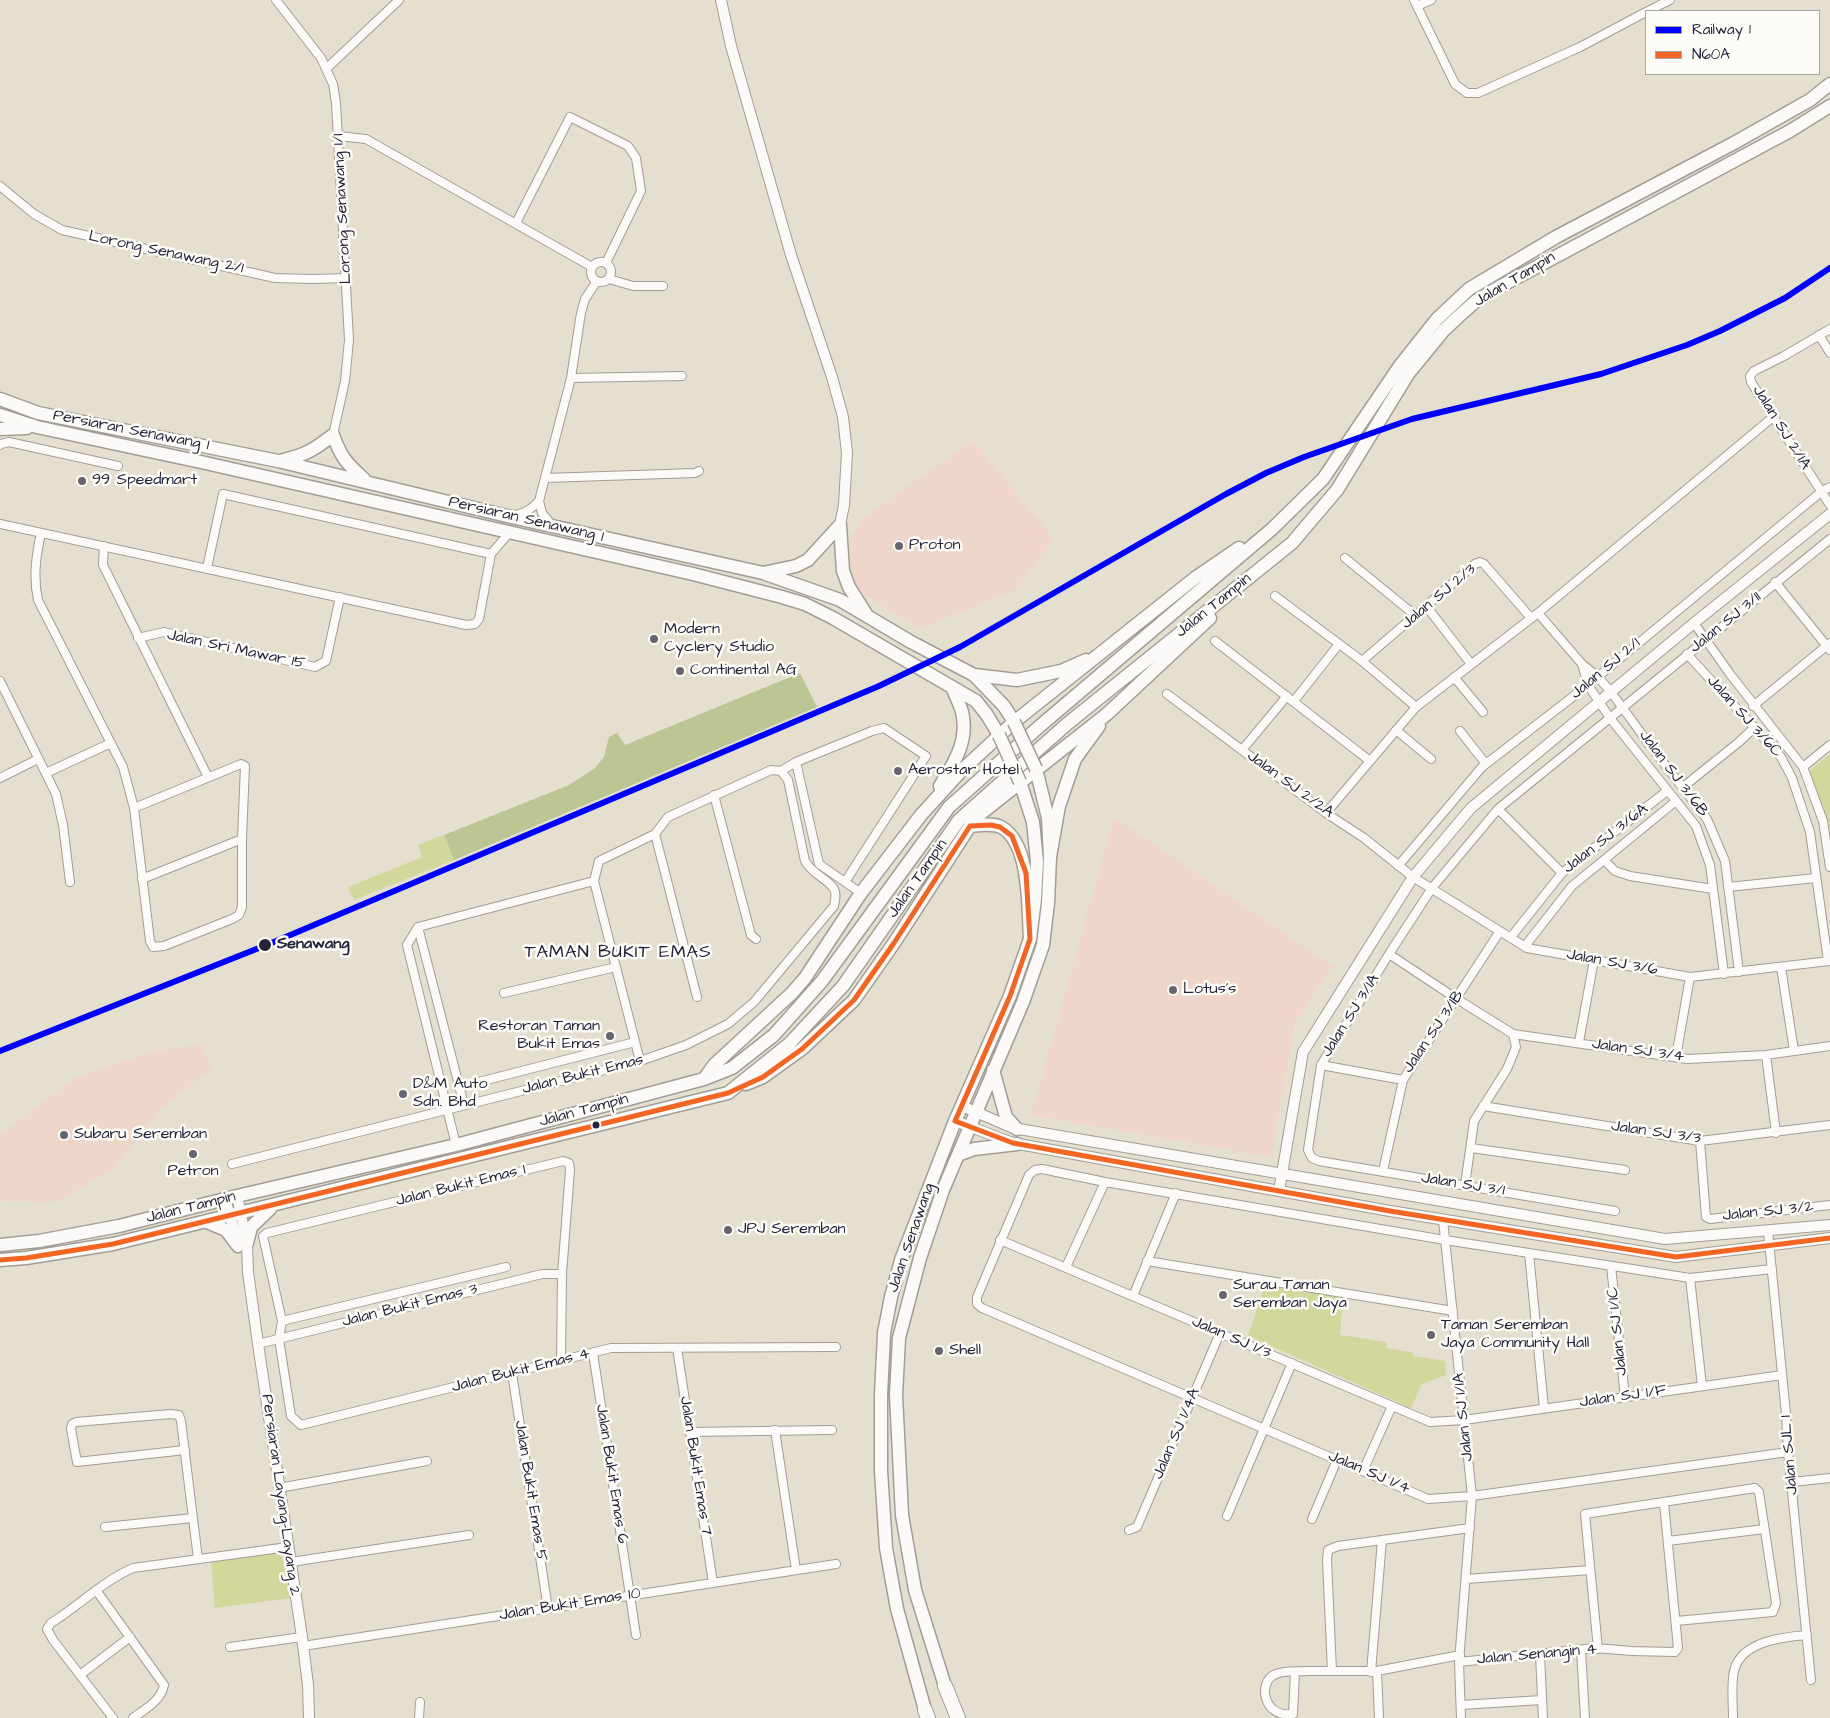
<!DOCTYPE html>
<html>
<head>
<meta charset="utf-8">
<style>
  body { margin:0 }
  #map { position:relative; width:1830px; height:1718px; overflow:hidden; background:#e5dfcf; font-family:"Architects Daughter",sans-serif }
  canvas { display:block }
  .legend { position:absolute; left:1645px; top:10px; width:175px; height:65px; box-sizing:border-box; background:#fdfcf7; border:1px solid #a5a5ac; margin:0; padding:6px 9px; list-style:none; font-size:15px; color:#22223b }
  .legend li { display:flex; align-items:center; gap:10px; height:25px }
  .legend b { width:25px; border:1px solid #a5a5ac }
</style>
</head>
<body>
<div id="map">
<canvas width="1830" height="1718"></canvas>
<ul class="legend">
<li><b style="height:6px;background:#00f"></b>Railway 1</li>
<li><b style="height:6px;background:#f26522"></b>N60A</li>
</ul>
</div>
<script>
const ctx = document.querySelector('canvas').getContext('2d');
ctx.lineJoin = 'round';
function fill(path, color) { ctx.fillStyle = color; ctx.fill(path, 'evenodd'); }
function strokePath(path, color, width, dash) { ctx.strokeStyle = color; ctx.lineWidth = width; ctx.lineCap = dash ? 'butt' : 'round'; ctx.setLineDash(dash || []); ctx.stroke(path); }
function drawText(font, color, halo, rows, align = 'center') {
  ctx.font = font + ' "Architects Daughter",sans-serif'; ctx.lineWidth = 5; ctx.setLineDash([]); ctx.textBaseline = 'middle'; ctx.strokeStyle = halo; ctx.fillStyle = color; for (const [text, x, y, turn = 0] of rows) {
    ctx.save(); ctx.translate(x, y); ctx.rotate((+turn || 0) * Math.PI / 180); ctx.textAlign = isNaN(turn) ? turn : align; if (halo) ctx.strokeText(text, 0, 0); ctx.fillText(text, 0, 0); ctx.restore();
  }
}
fill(new Path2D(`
  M973,440L1054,539L1015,590L920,629L852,587L847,563L851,538L862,519Z
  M1114,817L1334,967L1326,975L1295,1024L1271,1157L1031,1115Z
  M202,1044L211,1069L160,1109L115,1168L56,1202L0,1201V1135L78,1076L156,1051Z`), '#eed7ca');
fill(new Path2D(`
  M1830,754V834L1828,819L1809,771Z
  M444,835L454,860L354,900L348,887L422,857L418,845Z
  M1266,1282L1343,1295L1340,1335L1387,1342L1386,1348L1412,1352L1413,1356L1445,1361L1446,1375L1422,1384L1411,1408L1248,1336Z
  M286,1549L293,1598L215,1608L211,1560Z`), '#d2d79c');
fill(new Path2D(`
  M800,673L817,707L454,860L444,835L569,785L594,769L604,757L609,737L617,733L625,745Z`), '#bcc694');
const minor = new Path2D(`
  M276,0L321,58L333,84L336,103L349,340L345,381L333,435
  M1414,0L1455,84L1467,93H1478L1580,47L1646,12
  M1417,6L1431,0
  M1648,11L1670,0
  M326,69L399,0
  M338,136L366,139L592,267
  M0,186L34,214L62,230L275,278L312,279L347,278
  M516,223L570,117L628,146L636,158L641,191L606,263
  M591 272a10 10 0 1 1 20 0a10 10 0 1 1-20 0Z
  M609,279L633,286H663
  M1830,329L1784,356L1754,371L1750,376L1751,382L1830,505
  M1819,335L1830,353
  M571,378L682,376
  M0,445L1,444L9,442L118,466
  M545,478L695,473L699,471
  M516,515C526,513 532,508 539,501
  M0,524L466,625L475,624L479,619L491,554L509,533
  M551,524L542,513L539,501L571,378L581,313L585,299L597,281
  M41,533C36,556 33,577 38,600L123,767L134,808L150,941L153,947L164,946L232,919L239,915L242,907V839L245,766L241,764L134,808
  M104,546L103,565L208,777
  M1345,558L1416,616
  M207,568L223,494L491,554
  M1775,582L1830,650
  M1275,596L1362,661L1416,707
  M1427,607L1471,664
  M1538,613L1582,664L1597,676L1611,692L1649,744L1707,819L1725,861L1739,972
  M1694,623L1730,674L1803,767L1823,821L1830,867
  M138,638L164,632L315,667L326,661L340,597
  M1215,641L1370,761
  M1687,654L1781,757L1792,778L1810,832L1828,961
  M1362,661L1475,564L1480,562L1484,564L1531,618
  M1582,664L1588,685L1610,718L1696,826L1710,865L1724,974
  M1454,677L1483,712
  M0,681L56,794L63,825L70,882
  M1167,694L1326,813L1364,838L1413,877L1527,948L1690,977L1830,961
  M1294,701L1339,644
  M1753,706L1830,643
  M1396,730L1431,759
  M1460,731L1486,764
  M1242,750L1287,696
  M796,762L819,864L845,882
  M1803,767L1830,745
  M46,773L111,743
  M0,778L38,759
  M1683,787L1739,742L1755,727
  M714,795L751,935L756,939
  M1498,809L1562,873
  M1326,813L1416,707L1538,613L1773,417
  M655,834L697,997
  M1604,860L1615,871L1630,876L1713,889
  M1398,866L1482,767L1588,685L1821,492L1830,487
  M142,879L242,839
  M1728,887L1816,878
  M418,927L464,1105
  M1511,937L1562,873L1667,791
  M1525,946L1572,886L1676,801
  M1389,954L1457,999L1513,1034L1687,1059L1766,1055L1830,1046
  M1781,967L1794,1051
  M504,993L616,967
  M1579,1042L1594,960
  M1766,1055L1776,1133
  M1676,1057L1690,977
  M640,1061L594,881L599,861L655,834L668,817L771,770L781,771L796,762L872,731L884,728L926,756L845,882L861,893
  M1321,1065L1403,1080
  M459,1087L635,1042
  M1483,1106L1700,1141L1830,1125
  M1700,1141L1706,1217L1710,1219L1830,1205
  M456,1145L407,945L418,927L594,881
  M1471,1148L1625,1170
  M232,1164L640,1061L686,1045L728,1024L754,1002L834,906C835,900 837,894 834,889C828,879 813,875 805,861L788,780L781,771
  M1383,1171L1403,1080L1500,931
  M1465,1185L1474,1121L1507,1069L1516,1047L1513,1034
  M1615,1211L1319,1161L1312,1158L1308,1150L1321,1065L1389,954L1432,888L1498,809L1830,539
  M1443,1220L1472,1496L1459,1662L1461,1718
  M1768,1231L1786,1414L1788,1452L1811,1680
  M1000,1240L1430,1422L1464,1420L1782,1375
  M1529,1253L1544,1408
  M1147,1261L1453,1311
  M1611,1266L1625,1397
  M1066,1267L1105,1182
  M1772,1269L1690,1278L1445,1240L1105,1182L1042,1169L1035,1170L1029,1175L977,1297V1304L982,1308L1428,1499L1472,1496L1788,1452
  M1690,1278L1702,1386
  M1133,1296L1176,1193
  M282,1321L506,1267
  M258,1344L542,1274H562
  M677,1348L713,1583
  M593,1353L636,1635
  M561,1361L562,1274L570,1170L569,1163L563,1161L267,1233L263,1236L282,1321L279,1339L291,1416L301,1425L611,1348L836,1347
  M512,1373L548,1609
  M775,1430L796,1570
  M690,1432L832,1430
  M185,1450L77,1462L71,1429L72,1424L76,1422L171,1414L179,1415L181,1421L198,1559
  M1363,1471L1392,1406
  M1792,1482L1830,1478
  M279,1488L427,1461
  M1227,1516L1292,1363
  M1312,1519L1337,1460
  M105,1527L193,1518
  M1129,1530L1137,1527L1220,1333
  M1668,1541L1764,1529
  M291,1562L469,1535
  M1466,1579L1590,1570
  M96,1590L164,1685C161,1701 145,1709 133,1718
  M303,1646L836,1564
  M230,1647L302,1637
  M1598,1649L1585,1514L1755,1488L1759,1492L1776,1603L1773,1612L1676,1621
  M1581,1650L1585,1718
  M1540,1655L1543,1718
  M1459,1662L1595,1648L1632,1651L1675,1652L1678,1648L1664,1503
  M1332,1671L1327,1560L1328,1550L1338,1546L1470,1528
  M1377,1671L1379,1718
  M1295,1672L1293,1714C1265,1718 1258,1687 1272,1676C1280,1670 1297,1672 1307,1671H1377L1460,1655
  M1371,1672L1382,1540
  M80,1675L130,1637
  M1461,1705L1542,1700
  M113,1718L53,1640L47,1629L51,1623C79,1606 103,1581 133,1568L288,1547
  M419,1718L420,1702
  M1733,1718C1733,1705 1731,1683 1734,1671C1741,1641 1783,1637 1807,1635`);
const tertiary = new Path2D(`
  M721,0L731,46L791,255L832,377L843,417L847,453L844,505L840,525
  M962,1106L1013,1128L1665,1239L1830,1225
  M955,1121L1013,1143L1390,1211L1676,1257L1830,1238
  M1279,1191L1303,1052L1413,877L1471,808L1694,623L1830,514
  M237,1196L247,1243L248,1272L258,1344L302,1637L308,1685L309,1718
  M225,1199L237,1240`);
const primary = new Path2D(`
  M0,399L38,413L278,461L507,516L763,573L840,600L911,642L974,675L1004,706L1014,722
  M0,415L37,427L201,462L693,574L782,597L805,604L833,618L976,701L987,715L999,735
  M0,429L27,428
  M283,460C306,455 315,449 333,435C341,457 346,463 364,479
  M840,525L843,571L849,587L866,614
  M763,573L796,566L808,560L840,525
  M993,1070L1006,1117L1017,1129
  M958,1155L974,1149L1017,1144
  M945,1686L915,1590L902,1515L896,1395L899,1338L920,1258L943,1190L1023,1002L1043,945L1048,903L1050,857L1048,818L1036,769
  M925,1710L897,1609L886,1548L881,1471V1395L884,1333L891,1297L901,1260L955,1121L1010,996L1030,939L1035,899L1037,861L1033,822L1020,782`);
const trunk = new Path2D(`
  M974,675L1017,680L1061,671L1086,660
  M940,786C954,763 969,741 962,712C960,704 955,695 952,687
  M970,826C979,825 992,823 1001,827C1031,843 1028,910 1030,939
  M1050,857L1059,806L1075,759L1099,726
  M704,1079L714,1065L792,993L805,978L861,893L921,815L961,771L1014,722L1195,578L1239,548
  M746,1084L763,1077L802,1049L854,1000L894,943L970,826L979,815L1107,714L1210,618
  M207,1222L226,1230L238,1246
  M247,1243L251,1227L270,1209
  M0,1245L39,1241L119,1226L237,1196L456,1145L704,1079L732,1068L774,1035L822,981L949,807L1041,725L1272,529L1323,479L1399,367L1437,319L1469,289L1556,237L1734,143L1810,100L1830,84
  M0,1260L26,1258L113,1244L728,1093L789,1044L843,986L959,820L1067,724L1292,543L1337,490L1408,374L1444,330L1459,316L1476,301L1501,286L1790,131L1830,106`);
const motorway = new Path2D(`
  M945,1686L958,1718
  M925,1710L928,1718`);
strokePath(minor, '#a19e97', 10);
strokePath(tertiary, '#a19e97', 12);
strokePath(primary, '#a19e97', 15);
strokePath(trunk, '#a19e97', 15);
strokePath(motorway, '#a19e97', 16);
strokePath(minor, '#fbfaf8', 8);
strokePath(tertiary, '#fbfaf8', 10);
strokePath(primary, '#fbfaf8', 12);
strokePath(trunk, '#fbfaf8', 12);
strokePath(motorway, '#fbfaf8', 14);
const primaryBridge = new Path2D(`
  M1014,722L1036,769
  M999,735L1020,782`);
strokePath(primaryBridge, '#a19e97', 15, []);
strokePath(primaryBridge, '#fbfaf8', 12);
strokePath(new Path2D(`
  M0,1260L26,1258L113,1244L728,1093L763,1077L802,1049L854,1000L894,943L970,826L991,825L1000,827L1012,836L1026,873L1030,939L1010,996L955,1121L1013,1143L1390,1211L1676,1257L1830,1238`), '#f26522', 5);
strokePath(new Path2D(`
  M0,1051L269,944L879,686L960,647L1226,494L1266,473L1304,457L1412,419L1601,374L1687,345L1720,331L1785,298L1830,268`), '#00f', 6);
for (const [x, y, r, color] of [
  [82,481,5,"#66646f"],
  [899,546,5,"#66646f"],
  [654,639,5,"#66646f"],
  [680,671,5,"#66646f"],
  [898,771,5,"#66646f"],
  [265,945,7,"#22223b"],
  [1173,990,5,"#66646f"],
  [610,1036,5,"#66646f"],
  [403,1094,5,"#66646f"],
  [596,1125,4.5,"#22223b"],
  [64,1135,5,"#66646f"],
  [193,1154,5,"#66646f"],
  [728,1230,5,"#66646f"],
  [1223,1295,5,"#66646f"],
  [1431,1335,5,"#66646f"],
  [939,1351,5,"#66646f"]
]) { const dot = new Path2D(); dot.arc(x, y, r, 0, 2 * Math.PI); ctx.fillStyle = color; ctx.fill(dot); strokePath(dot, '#fdfcf7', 2); }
drawText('16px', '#22223b', '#fdfcf7', [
  ["Lorong Senawang 1/1",343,209,-93],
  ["Lorong Senawang 2/1",166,253,12],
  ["Jalan Tampin",1515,280,-31],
  ["Jalan SJ 2/1A",1781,428,58],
  ["Persiaran Senawang 1",131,431,11],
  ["Persiaran Senawang 1",526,520,13],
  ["Jalan SJ 2/3",1439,597,-40],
  ["Jalan Tampin",1214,606,-39],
  ["Jalan SJ 3/11",1726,623,-39],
  ["Jalan Sri Mawar 15",236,650,12],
  ["Jalan SJ 2/1",1606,669,-40],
  ["Jalan SJ 3/6C",1744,717,48],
  ["Jalan SJ 3/6B",1673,774,53],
  ["Jalan SJ 2/2A",1290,785,36],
  ["Jalan SJ 3/6A",1606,839,-38],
  ["Jalan Tampin",918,879,-55],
  ["Jalan SJ 3/6",1612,963,10],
  ["Jalan SJ 3/1A",1351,1016,-58],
  ["Jalan SJ 3/1B",1434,1032,-56],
  ["Jalan SJ 3/4",1638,1051,8],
  ["Jalan Bukit Emas",583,1075,-14],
  ["Jalan Tampin",584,1111,-15],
  ["Jalan SJ 3/3",1656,1133,8],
  ["Jalan SJ 3/1",1463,1185,9],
  ["Jalan Bukit Emas 1",461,1186,-14],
  ["Jalan Tampin",191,1208,-14],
  ["Jalan SJ 3/2",1768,1212,-6],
  ["Jalan Senawang",912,1238,-71],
  ["Jalan Bukit Emas 3",410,1306,-14],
  ["Jalan SJ 1/1C",1618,1331,-96],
  ["Jalan SJ 1/3",1231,1338,23],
  ["Jalan Bukit Emas 4",521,1371,-14],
  ["Jalan SJ 1/F",1623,1397,-8],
  ["Jalan SJ 1/1A",1464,1417,-96],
  ["Jalan SJ 1/4A",1177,1434,-67],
  ["Jalan SJL 1",1790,1455,-95],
  ["Jalan Bukit Emas 7",695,1466,81],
  ["Jalan SJ 1/4",1369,1473,23],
  ["Jalan Bukit Emas 6",611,1474,81],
  ["Jalan Bukit Emas 5",530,1491,81],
  ["Persiaran Layang-Layang 2",280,1495,82],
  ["Jalan Bukit Emas 10",570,1605,-9],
  ["Jalan Senangin 4",1537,1655,-5]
]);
drawText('16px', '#22223b', '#fdfcf7', [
  ["99 Speedmart",92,481],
  ["Proton",909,546],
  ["Modern",664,630],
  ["Cyclery Studio",664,648],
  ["Continental AG",690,671],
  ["Aerostar Hotel",908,771],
  ["Lotus's",1183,990],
  ["Restoran Taman",600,1027,"right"],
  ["Bukit Emas",600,1045,"right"],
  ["D&M Auto",413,1085],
  ["Sdn. Bhd",413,1103],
  ["Subaru Seremban",74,1135],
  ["Petron",193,1172,"center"],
  ["JPJ Seremban",738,1230],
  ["Surau Taman",1233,1286],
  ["Seremban Jaya",1233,1304],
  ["Taman Seremban",1441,1326],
  ["Jaya Community Hall",1441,1344],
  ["Shell",949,1351]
], 'left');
drawText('bold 16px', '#22223b', '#fdfcf7', [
  ["Senawang",277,945]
], 'left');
ctx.letterSpacing = '1px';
drawText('18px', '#22223b', '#fdfcf7', [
  ["TAMAN BUKIT EMAS",618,953]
]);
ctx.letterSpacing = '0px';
</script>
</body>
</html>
